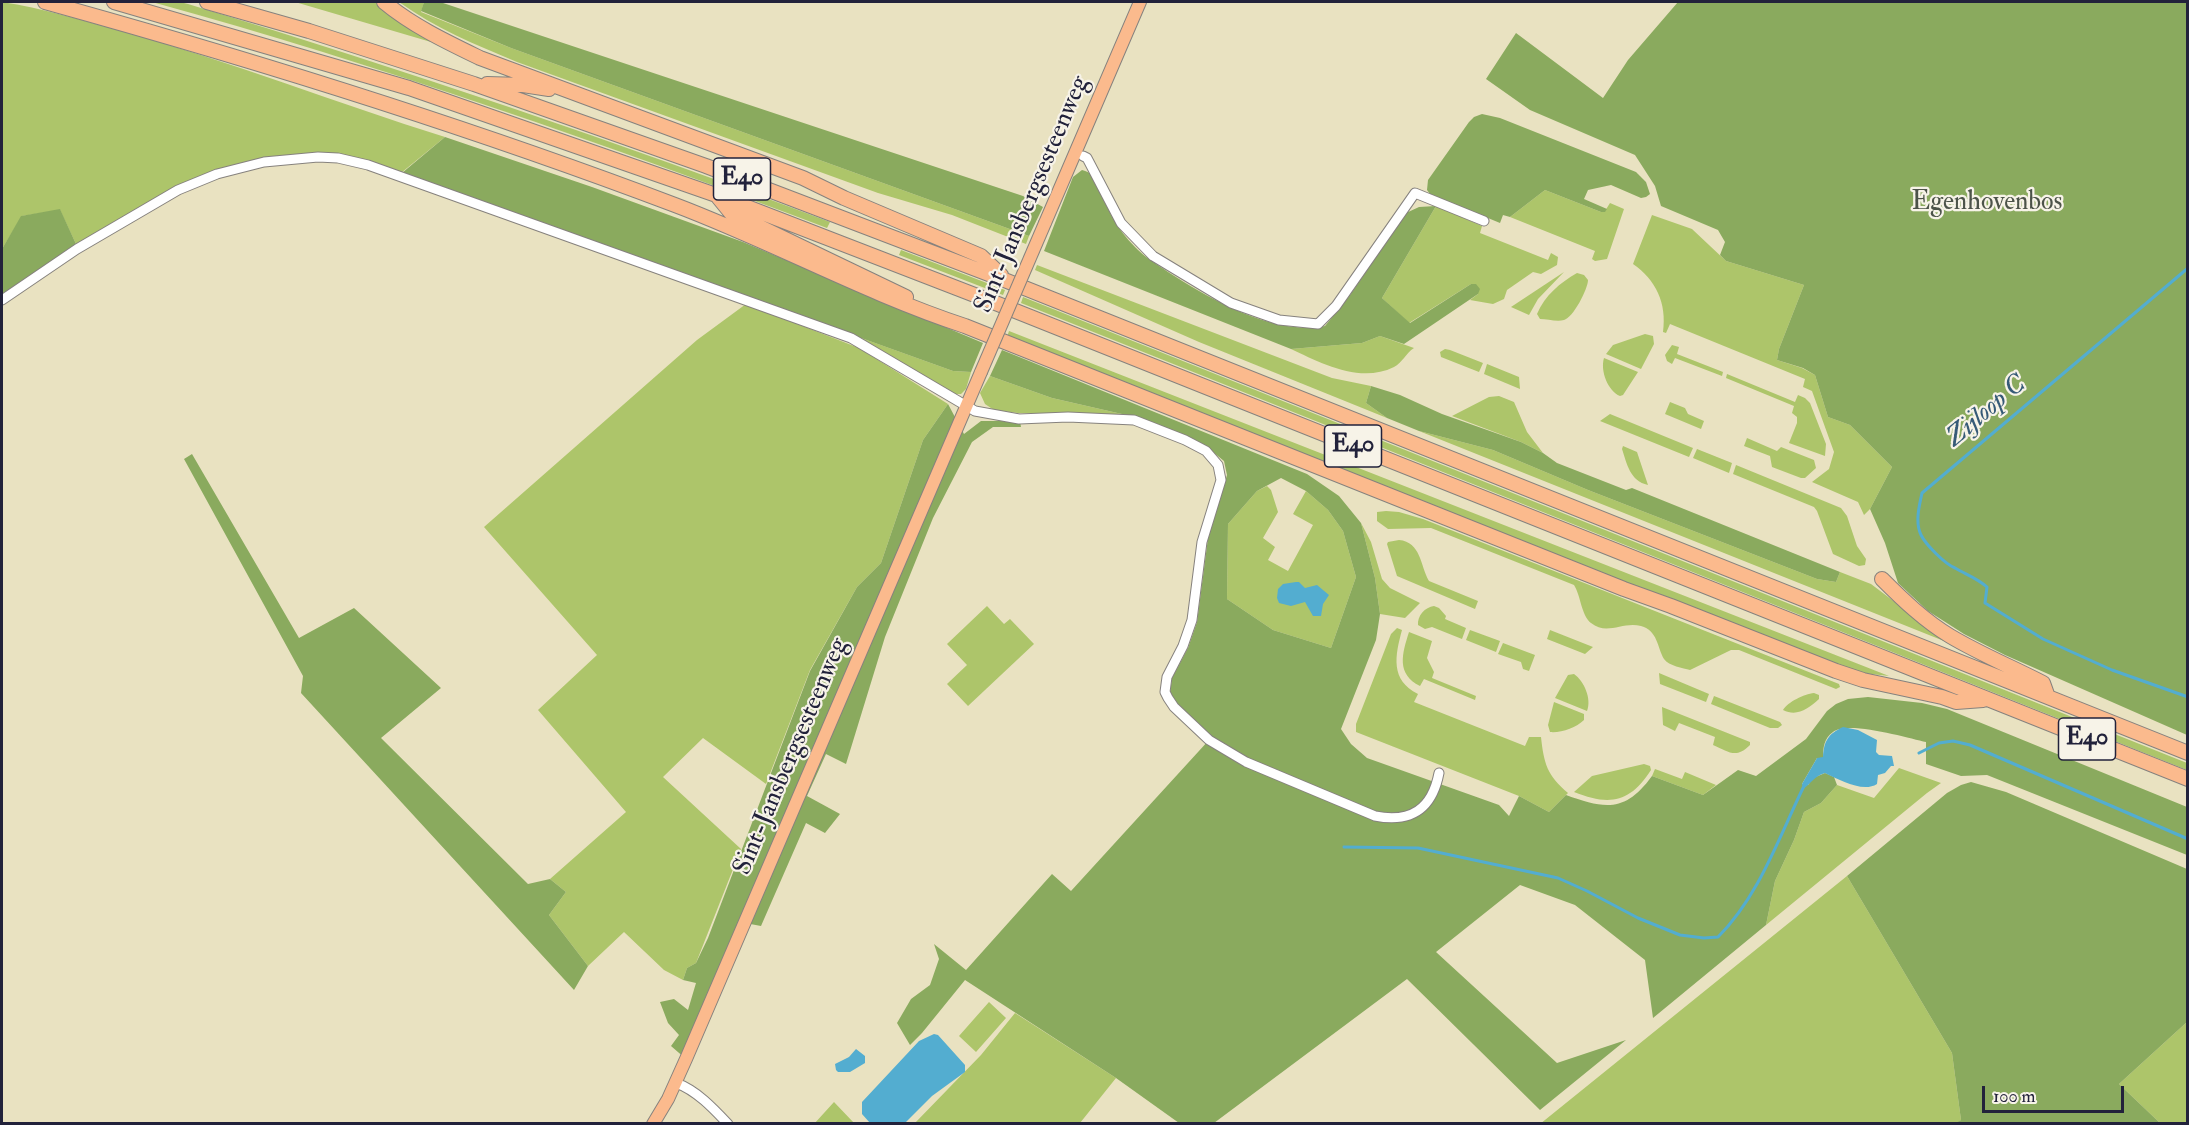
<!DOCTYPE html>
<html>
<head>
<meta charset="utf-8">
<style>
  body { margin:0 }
  #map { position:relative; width:2189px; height:1125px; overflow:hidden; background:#e9e2c1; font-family:"IM FELL Double Pica",serif }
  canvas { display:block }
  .frame { position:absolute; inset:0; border:3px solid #22223b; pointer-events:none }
  .scale { position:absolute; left:1982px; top:1086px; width:142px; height:27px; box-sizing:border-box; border:3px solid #22223b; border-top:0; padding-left:8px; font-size:18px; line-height:21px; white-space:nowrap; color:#22223b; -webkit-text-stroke:4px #f7f3e8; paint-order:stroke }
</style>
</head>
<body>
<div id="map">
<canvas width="2189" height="1125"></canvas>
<div class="frame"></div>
<div class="scale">100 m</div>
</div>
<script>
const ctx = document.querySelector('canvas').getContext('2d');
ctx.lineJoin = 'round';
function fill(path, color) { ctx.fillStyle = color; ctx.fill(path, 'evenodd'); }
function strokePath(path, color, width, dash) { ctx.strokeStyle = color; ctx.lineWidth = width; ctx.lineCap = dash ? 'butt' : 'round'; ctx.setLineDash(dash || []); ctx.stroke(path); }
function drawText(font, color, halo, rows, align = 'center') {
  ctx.font = font + ' "IM FELL Double Pica",serif'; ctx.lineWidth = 4.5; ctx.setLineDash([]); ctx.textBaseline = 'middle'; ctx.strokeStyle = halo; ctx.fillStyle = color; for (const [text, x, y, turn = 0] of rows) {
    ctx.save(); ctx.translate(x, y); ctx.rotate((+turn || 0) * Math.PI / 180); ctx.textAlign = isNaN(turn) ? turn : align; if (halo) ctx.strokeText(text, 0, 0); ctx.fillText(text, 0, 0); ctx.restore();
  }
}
fill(new Path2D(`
  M2,2C42,8 81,20 121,31C230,61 336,103 445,137L401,173L341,155L264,158L212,171L178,186L76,244L60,210L22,216L2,249Z
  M152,2H180L188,4C406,70 618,142 830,222L827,228C605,144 381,65 152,2Z
  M295,2H376L431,42Z
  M399,2H424L421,12L511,48L1029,236L1026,244L952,215L878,193L517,62C476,45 435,28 399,2Z
  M1545,190L1601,212L1605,211L1610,203L1624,209L1607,259L1595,261L1592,259L1595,251L1510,217Z
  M1436,206L1482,226L1480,233L1548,260L1551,253L1558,257L1557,265L1541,274L1533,272L1507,290L1504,299L1493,304L1470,300L1478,294L1471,284L1409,323L1382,298Z
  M1652,215L1692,229L1726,261L1804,285L1779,349L1777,360L1802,368L1815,375L1828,417L1850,425L1892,467L1870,509L1864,515L1858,502L1812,482L1829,469L1834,452L1812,391L1803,387L1805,379L1670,324L1666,333L1663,332C1667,303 1656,280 1633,264Z
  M901,250L1005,290L1003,295L899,255Z
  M1037,265L1332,378L1371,386L1366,403L1387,418L1199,342L1035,270Z
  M1564,272L1538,299L1529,315L1511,307Z
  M1577,273L1584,275L1588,280C1588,289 1573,318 1564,320C1557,322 1547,319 1540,319L1537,314C1545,295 1560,283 1577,273Z
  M1023,297L2187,763V770L1021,303Z
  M746,304L859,348L948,404L923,440L881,563L857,587L810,670L766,784L703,738L663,777L741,849L696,963L687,968L683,980L664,970L624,932L588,966L549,915L566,892L550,879L626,812L538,710L597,655L484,527L697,340Z
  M1009,331L1889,676L1862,673L1831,665L1007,337Z
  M1645,334L1653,336L1654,344L1641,369L1606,354L1613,345Z
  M853,335L953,371L971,372L966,389L961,394H955Z
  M1380,336L1414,348C1406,353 1402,363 1394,367C1360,384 1321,363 1291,349L1362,343Z
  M1672,345L1679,347L1677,354L1723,372L1722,376L1675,358L1672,364L1667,361L1665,355Z
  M1445,349L1450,350L1483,363L1479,372L1441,357L1440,352Z
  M1604,358L1638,372L1623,395L1620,396C1608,391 1600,371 1604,358Z
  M1487,364L1519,377L1520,389L1484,374Z
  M1727,374L1795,402L1798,395L1805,398L1810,403L1826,444L1825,456L1789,443L1797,423V417L1792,413L1794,406L1726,378Z
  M990,376L1052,398L1135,417L1087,413H1018L994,410L985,404L980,393Z
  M1499,396L1514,402L1527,432L1543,453L1521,442L1452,416L1489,397Z
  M1670,402L1685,408L1688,414L1704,421L1701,429L1665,414Z
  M1610,414L1693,448L1689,457L1600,421Z
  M1419,431L1493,450L1588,490L1817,579L1836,582L1840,572L1871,584L1949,643Z
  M1747,438L1777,451L1781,447L1814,460L1816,468L1805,478H1801L1772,467L1770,456L1744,446Z
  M1623,446L1637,452L1648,485C1630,481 1627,464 1622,449Z
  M1697,449L1732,463L1729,473L1693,458Z
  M1736,465L1841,508L1847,516L1857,546L1866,559L1865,565L1859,566L1833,554L1817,511L1814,507L1733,474Z
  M1267,486L1271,490L1278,512L1263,538L1275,547L1268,560L1288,571L1313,525L1293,514L1306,491L1328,510L1343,531L1356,577L1331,648L1273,630L1227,599L1228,524L1257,491Z
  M1386,511L1399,512L1423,519L1839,684L1840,687L1836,689L1739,650H1731L1690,670C1683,668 1669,666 1664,659C1657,647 1658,631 1641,626C1623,621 1607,636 1591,623C1581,615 1581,596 1574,585L1431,528L1388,529L1377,521V512Z
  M1361,523L1371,542L1382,579L1390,588L1420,603L1405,618L1380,614L1375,578Z
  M1399,540C1421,542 1420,565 1429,581L1478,601L1475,609L1397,576L1387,544L1388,542Z
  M987,606L1004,624L1010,619L1034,644L968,706L947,684L967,665L947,644Z
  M1434,606L1439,608L1446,616L1445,619L1466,628L1462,639L1432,627L1425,629L1418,625C1417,616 1425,607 1434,606Z
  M1397,628L1402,630C1395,656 1390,680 1418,694L1414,702L1525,746L1529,737H1541C1544,764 1547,775 1568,793L1549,812L1519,796L1356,732V724L1391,634Z
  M1470,630L1500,641L1496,652L1466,640Z
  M1550,630L1593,647L1585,654L1547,639Z
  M1409,632L1432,641L1427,658L1434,672L1432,678L1476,696L1475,700L1424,679L1420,686C1396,674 1402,654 1409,632Z
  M1503,643L1535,655L1529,671L1523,669L1521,662L1498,654Z
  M1659,673L1709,694L1706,702L1660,684Z
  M1574,674C1584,681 1592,699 1587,711L1555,698L1568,675Z
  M1814,693L1819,695V699C1808,709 1797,717 1783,710C1788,702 1804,694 1814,693Z
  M1714,696L1780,722L1782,725L1778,728H1770L1711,704Z
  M1554,702L1584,714V720C1576,728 1561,733 1550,732L1548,725Z
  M1662,707L1750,742V745C1736,759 1729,752 1713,745L1715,737L1679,723L1675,731L1663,725Z
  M1644,764L1650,766L1651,770C1630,803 1609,806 1574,792L1592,776Z
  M1899,768L1941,783L1927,793L1766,925L1775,881L1794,840L1804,812L1821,803L1837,785L1874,798Z
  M1655,769L1682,779L1685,772L1716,785L1703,795L1652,776Z
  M1847,876L1952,1053L1961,1120L1956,1124H1540Z
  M989,1002L1006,1018L976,1052L959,1036Z
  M1015,1013L1116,1078L1080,1123L914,1124L981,1055Z
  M2187,1022V1123H2160L2119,1084Z
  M834,1102L854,1123L814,1124Z`), '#adc56a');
fill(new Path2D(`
  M424,2H440L1023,196L1043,207L1029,236L511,48L421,11Z
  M1678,2H2187V735L2005,655L1964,634L1928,611L1898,583L1885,543L1870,509L1892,467L1850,425L1828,417L1815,375L1803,368L1777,360L1779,349L1804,285L1726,261L1720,255L1725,242L1718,230L1661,206L1655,186L1635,155L1530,110L1486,79L1516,33L1603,98L1628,60Z
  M1482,114L1500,118L1636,172L1646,182L1650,194L1646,197L1641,198L1611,185L1588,190L1584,199L1607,209L1605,212H1601L1545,190L1510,217L1503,215L1500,223L1430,194L1427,190L1428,180L1469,122L1474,117Z
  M445,137L592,187L743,242L983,343L971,372L953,371L402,173Z
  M1082,170C1100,173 1104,204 1113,218C1119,229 1126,238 1135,247C1144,257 1157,264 1168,272C1210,299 1273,336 1325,326L1350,295L1406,213L1419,207L1436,206L1382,298L1410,323L1471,284H1476L1480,289L1478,294L1404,344L1380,336L1362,343L1291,349L1044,251L1073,177Z
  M60,209L76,244L2,295V249L21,216Z
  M1002,350L1307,474L1339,496L1361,523L1375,578L1380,614L1376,640L1341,729L1351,744L1367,758L1499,805L1509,816L1519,796L1549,812L1566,795C1605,809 1625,813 1652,776L1703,795L1738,770L1756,776L1806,739L1827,711L1836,704L1848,699L1868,697L1922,703L1947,709L2187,807V855L1987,775L1961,776L1926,764V742C1908,738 1847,720 1833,732C1824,738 1823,748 1823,758H1817L1802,784L1808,785L1813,778L1825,773L1834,777L1837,785L1821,803L1804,812L1794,840L1775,881L1766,925L1653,1018L1645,960L1575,905L1520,885L1436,952L1557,1063L1626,1040L1540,1110L1407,979L1214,1123H1179L1116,1078L965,980L922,1033L910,1045L897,1023L911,999L930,985L939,959L934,944L966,970L1052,874L1071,891L1209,740L1214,738L1172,699L1170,693L1172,678L1188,648L1197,622L1208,538L1227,475L1224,461L1203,444L1135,417L1052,398L990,376ZM1281,478L1306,491L1328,510L1343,531L1356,577L1331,648L1273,630L1227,599L1228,524L1257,491Z
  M1371,386L1400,395L1442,414L1521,442L1543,453L1557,463L1626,490L1632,488L1840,572L1836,582L1817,579L1588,490L1493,450L1419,431L1387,418L1366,403Z
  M948,404L964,434L981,421H1020L1021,427H993L972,442L933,518L885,637L846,764L826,754L807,796L840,814L825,833L806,823L761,926L745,923L686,1059L671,1046L679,1035L668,1023L660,1002L674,999L688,1010L696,983L683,980L687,968L696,963L708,938L810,671L857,587L881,563L923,440Z
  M192,454L299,638L354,608L441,688L381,738L528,884L550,879L566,892L549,915L588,966L574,990L301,693L303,676L184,459Z
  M1971,782L2006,792L2187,869V1022L2119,1084L2160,1123H1956L1961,1120L1952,1053L1847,876L1947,793L1961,785Z`), '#8aaa5e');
fill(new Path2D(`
  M1296,582H1299L1305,588L1317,585L1329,595L1323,604L1321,616H1313L1305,602L1291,606L1279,603L1277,598L1278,589L1283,584Z
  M1843,727L1858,730L1877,740L1876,752L1879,755L1892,756L1894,766H1891L1885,773L1878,775L1877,784C1863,793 1840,780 1825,773C1813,777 1812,783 1803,789L1802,784L1817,758L1823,757C1824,741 1828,734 1843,727Z
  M934,1034L938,1035L965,1065V1072L932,1096L905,1123H870L862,1114V1102L919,1041Z
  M856,1049L865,1056V1063L850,1072H838L836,1070L835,1064L849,1057Z`), '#53add0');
strokePath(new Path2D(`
  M2188,268L1922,493C1919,506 1915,523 1921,535C1926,545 1945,564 1955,568C1967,575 1977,578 1987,587L1985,603L2043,639L2112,670L2188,697
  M1919,753L1939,743L1953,741L1970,745L2188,839
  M1344,847L1418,848L1558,878L1587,891L1638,918L1680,935L1704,938L1718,937C1759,896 1779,837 1804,786`), '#53add0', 3);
const minor = new Path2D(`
  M1083,156L1087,158L1121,223L1153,256L1231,303L1279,320L1318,324L1336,306L1415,193L1484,221
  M2,300L77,249L178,190L217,174L264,162L318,157L338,158L368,165L851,338L975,411L1019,419L1068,417L1134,420L1185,440L1206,451L1218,465L1221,480L1202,542L1192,620L1183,646L1167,677L1165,692L1168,698L1174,707L1209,740L1246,762L1375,816C1411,823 1432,809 1439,773
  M676,1083C696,1090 713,1108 728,1124`);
const major = new Path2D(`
  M1045,223L1140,2
  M653,1124L668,1099L686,1059L981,372`);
const highway = new Path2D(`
  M45,2C258,61 469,127 675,205C773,242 865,293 965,326L1624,589L1671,606L1836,671L1863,680L1942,697L1956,702L1983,700
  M114,2L409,88L716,195L998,304L2188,779
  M207,2L309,31L474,84L706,166L1007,281L2188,753
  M384,2C413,26 447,42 480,58L803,178L844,198L981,256L1001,275
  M487,84L523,85L549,89
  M718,197L731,213L906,297
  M1882,579C1903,600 1925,621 1950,636C1980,654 2012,667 2043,683L2048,697`);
strokePath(minor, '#86827e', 11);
strokePath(major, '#86827e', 14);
strokePath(highway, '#86827e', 16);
strokePath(minor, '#fff', 9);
strokePath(major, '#fbba8d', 12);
strokePath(highway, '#fbba8d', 14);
const majorBridge = new Path2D(`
  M981,372L1045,223`);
strokePath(majorBridge, '#86827e', 14, []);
strokePath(majorBridge, '#fbba8d', 12);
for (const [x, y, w] of [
  [742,179,57],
  [1353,446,57],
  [2087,739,57]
]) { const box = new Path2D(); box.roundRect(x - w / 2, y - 21, w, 42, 4.5); ctx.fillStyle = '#f7f3e8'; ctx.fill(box); strokePath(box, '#22223b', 1.5); }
drawText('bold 24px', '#22223b', null, [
  ["E40",742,179],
  ["E40",1353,446],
  ["E40",2087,739]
]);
drawText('26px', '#22223b', '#f7f3e8', [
  ["Sint-Jansbergsesteenweg",1033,195,-67],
  ["Sint-Jansbergsesteenweg",792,757,-67]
]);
drawText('26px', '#4c5349', '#f7f3e8', [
  ["Egenhovenbos",1987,203]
]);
drawText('italic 27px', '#365a77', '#f7f3e8', [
  ["Zijloop C",1987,412,-40]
]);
</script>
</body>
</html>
